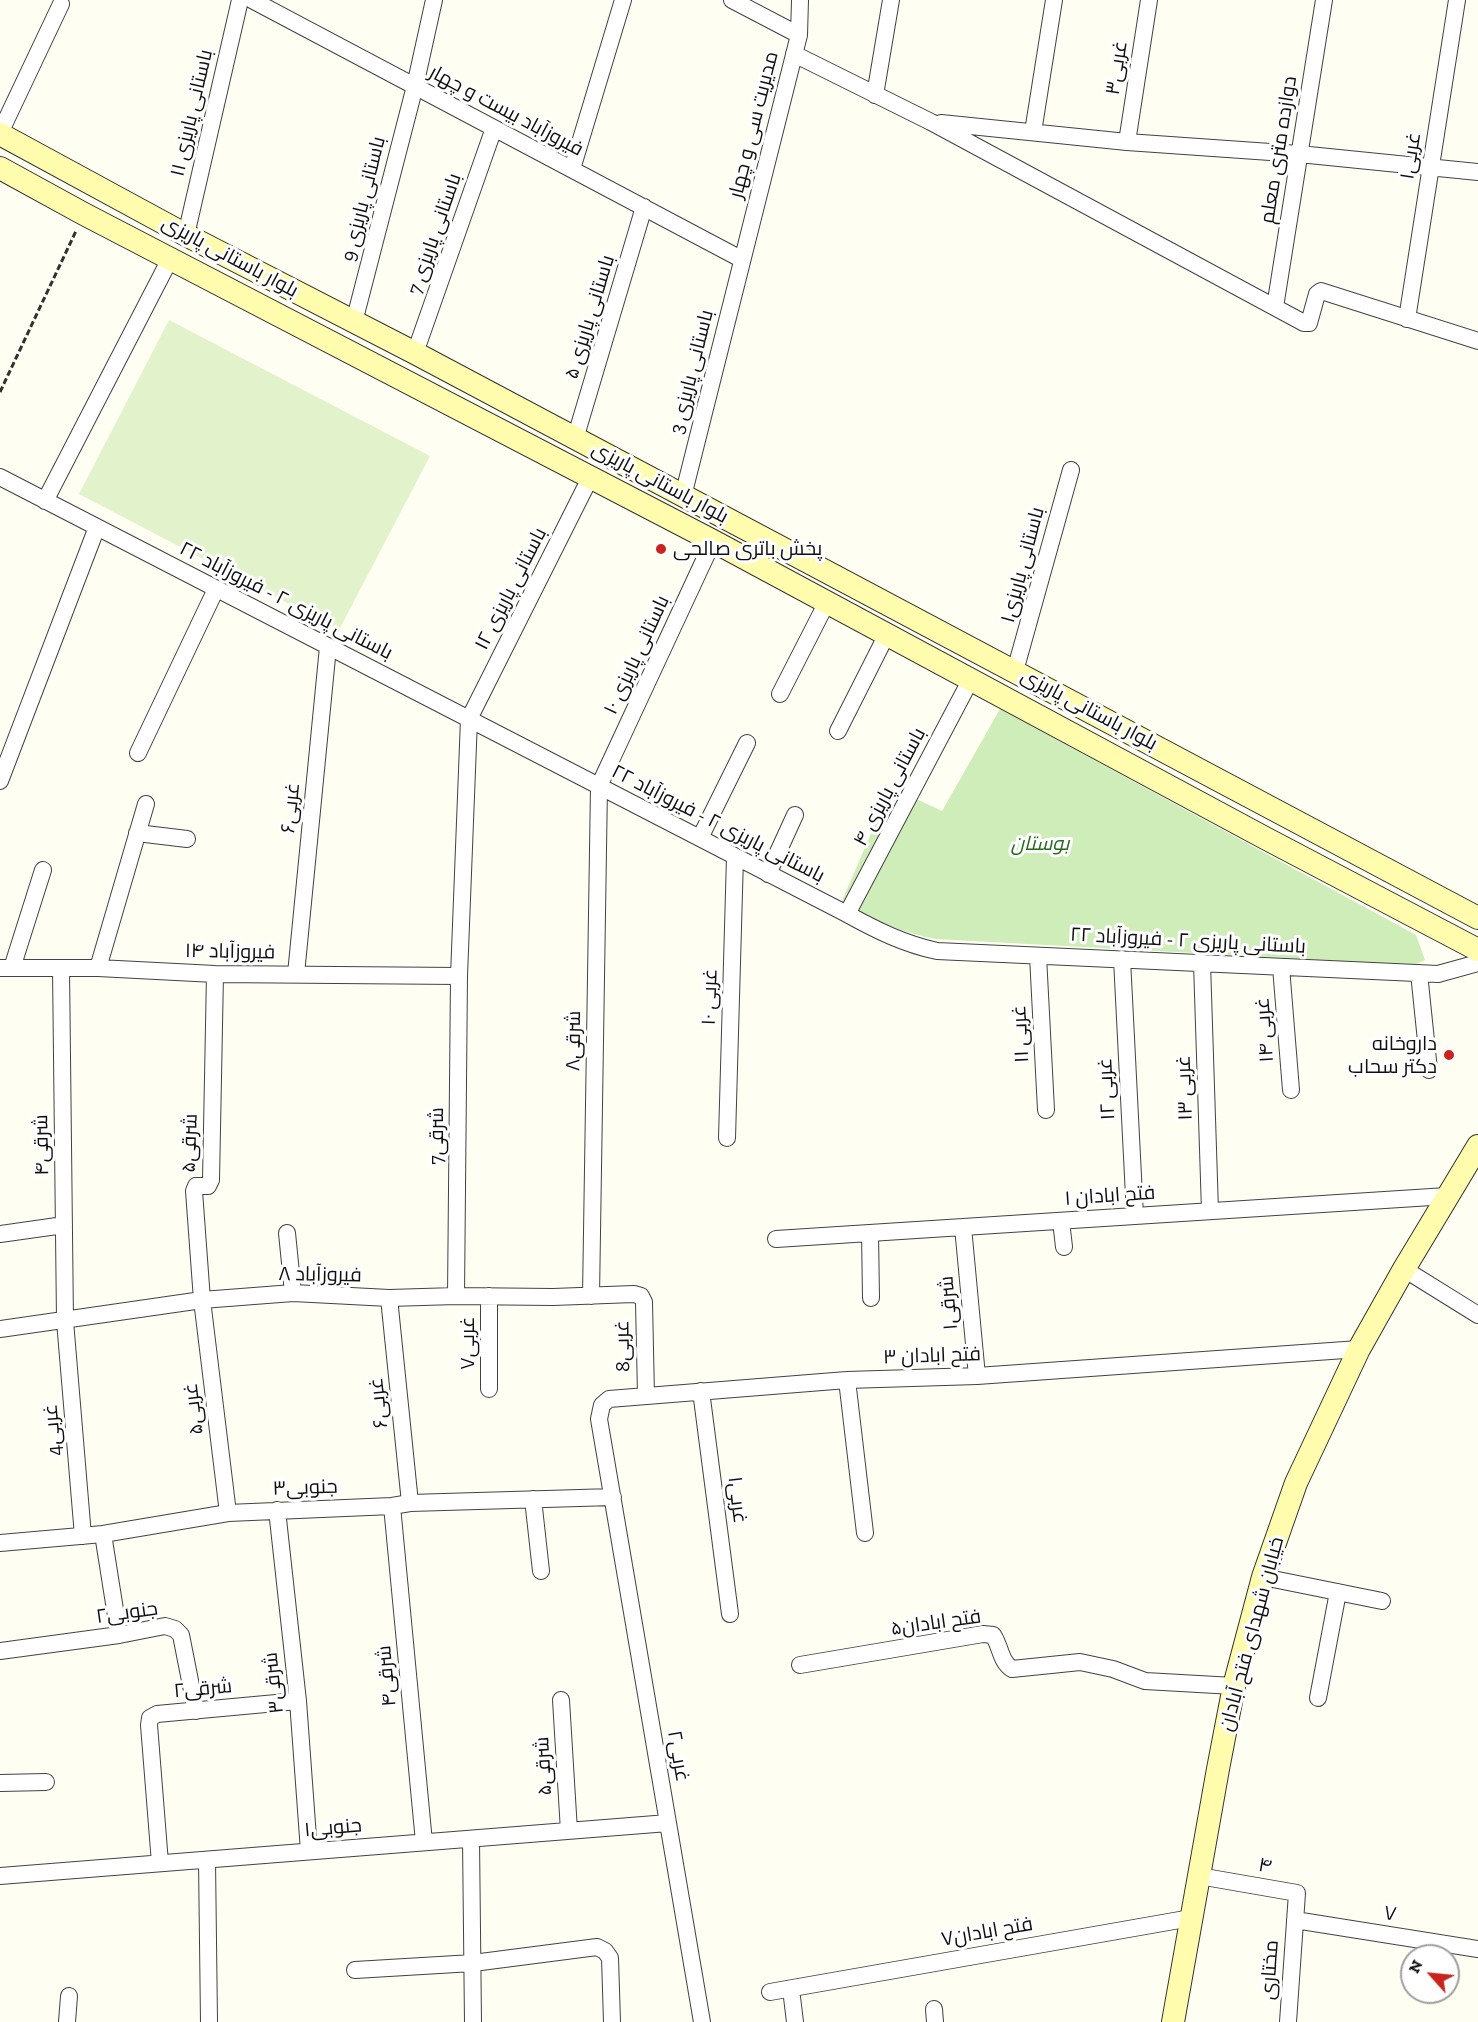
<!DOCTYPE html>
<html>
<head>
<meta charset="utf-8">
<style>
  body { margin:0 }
  #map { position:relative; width:1478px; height:2022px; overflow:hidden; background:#fffef2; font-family:"Zilla Slab",serif }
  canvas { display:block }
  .north { position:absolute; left:1400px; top:1944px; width:60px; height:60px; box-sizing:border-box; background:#fff; border:2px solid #9f9f9f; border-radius:50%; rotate:297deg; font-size:16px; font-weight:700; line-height:24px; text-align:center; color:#0f0f0f }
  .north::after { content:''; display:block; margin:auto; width:21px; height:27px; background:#c9251e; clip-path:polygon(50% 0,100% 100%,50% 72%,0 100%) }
</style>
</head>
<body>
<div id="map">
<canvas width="1478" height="2022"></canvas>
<div class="north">N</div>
</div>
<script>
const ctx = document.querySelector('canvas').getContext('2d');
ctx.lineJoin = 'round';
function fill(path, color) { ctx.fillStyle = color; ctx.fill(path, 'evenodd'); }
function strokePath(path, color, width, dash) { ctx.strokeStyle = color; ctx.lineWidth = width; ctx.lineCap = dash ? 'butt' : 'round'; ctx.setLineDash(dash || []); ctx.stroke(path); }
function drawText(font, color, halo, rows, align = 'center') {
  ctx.font = font + ' "Zilla Slab",Cairo,serif'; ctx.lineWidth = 6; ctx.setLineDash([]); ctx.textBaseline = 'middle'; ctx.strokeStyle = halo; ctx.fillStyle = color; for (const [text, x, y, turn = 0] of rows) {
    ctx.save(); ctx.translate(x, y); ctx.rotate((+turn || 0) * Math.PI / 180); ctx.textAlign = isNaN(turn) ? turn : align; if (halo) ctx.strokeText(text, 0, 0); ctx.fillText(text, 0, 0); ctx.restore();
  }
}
fill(new Path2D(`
  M1000,709L1416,935L1425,960L1414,965L936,939C902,933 872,919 841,903L880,813L900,820L912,797L942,811Z`), '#cfedb8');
fill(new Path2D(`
  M169,320L430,456L339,630L79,494Z`), '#e2f3cb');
const minor = new Path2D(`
  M252,0L741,259
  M732,0L799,35
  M794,54L931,122L1304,323H1309L1317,294L1321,291L1478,341
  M875,95L891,0
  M941,123L1127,142L1299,154L1478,172
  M1033,132L1054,0
  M0,133L61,4
  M1127,142L1149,0
  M572,169L623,0
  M186,235L240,0
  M1275,307L1324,0
  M1407,319L1457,0
  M354,322L415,86L434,0
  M415,353L494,128
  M575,439L644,207
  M0,477L847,914C876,930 904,944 937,951L1438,974L1478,963
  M683,496L799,35L800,0
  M45,501L170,259
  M1015,671L1071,470
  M780,694L827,602
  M838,731L887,634
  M138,753L216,589
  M0,781L97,527
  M137,833L187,839
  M700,838L747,743
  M768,874L795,815
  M847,914L971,679
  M1038,956L1046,1110
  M1122,959L1135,1216
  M1202,963L1210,1211
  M1281,967L1291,1090
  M0,968H98L215,974L459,976
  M12,968L43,870
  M61,968L65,1321L83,1536
  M98,968L146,804
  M1419,973L1429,1070
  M215,974L211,1180L208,1186H196L194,1191L202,1300L228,1513
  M296,974L328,647
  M727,1138L735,857
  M1061,1221L1064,1247
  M963,1227L977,1376
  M287,1233L293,1293
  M870,1233L871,1298
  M0,1234L64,1225
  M776,1239L1447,1196
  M1404,1269L1478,1315
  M456,1296L459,976L469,719L590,478
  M591,1296L599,786L713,541
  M389,1298L410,1503
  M0,1329L202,1300L293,1293L389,1298L456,1296L553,1297L634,1294L641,1296L644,1302L646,1396
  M847,1380L865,1533
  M489,1389V1296
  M701,1391L730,1614
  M533,1499L541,1571
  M392,1506L424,1842
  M277,1510L298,1701L309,1851
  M103,1534L119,1635
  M0,1543L103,1534L228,1513L392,1506L410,1503L613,1497
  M1263,1577L1382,1601
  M0,1651L119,1635L165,1626L175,1629L181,1635L196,1711
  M800,1665L983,1634L993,1635C1001,1647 1000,1661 1012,1669L1080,1662L1113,1669L1145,1681L1234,1686
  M1318,1698L1338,1592
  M561,1700L569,1831
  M0,1783L46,1782
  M471,1839L473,2022
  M207,1860L209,2022
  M160,1863L149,1725L150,1718L157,1714L298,1701
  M0,1876L668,1823
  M1199,1876L1297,1893L1288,2022
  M1295,1920L1478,1949
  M355,1970L473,1963L597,1947L605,1951L610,1958L612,2022
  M791,1989L795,2022
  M770,1992L1191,1918
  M934,2009L935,2022
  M67,2022L69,1996
  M702,2022L599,1419L602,1405L609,1399L847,1380L977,1376L1359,1349`);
const secondary = new Path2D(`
  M0,134L186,235L415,353L1478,918
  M0,168L84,214L713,541L1265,838L1478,950
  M1173,2022L1218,1769L1234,1686L1263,1577L1296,1483L1359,1349L1404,1269L1478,1146`);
strokePath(minor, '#424242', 18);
strokePath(secondary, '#313131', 24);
strokePath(new Path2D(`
  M0,392L76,231`), '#313131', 3, [6, 3]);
strokePath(minor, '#fff', 16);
strokePath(secondary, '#fffdad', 22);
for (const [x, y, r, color] of [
  [661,549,6,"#c9251e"],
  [1449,1055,6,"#c9251e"]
]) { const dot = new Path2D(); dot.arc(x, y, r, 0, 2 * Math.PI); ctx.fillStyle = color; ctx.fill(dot); strokePath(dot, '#fff', 2); }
drawText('20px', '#0f0f0f', '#fff', [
  ["غربی۳",1117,68,-81],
  ["فیروزآباد بیست و چهار",506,111,28],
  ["باستانی پاریزی ۱۱",192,113,-77],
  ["مدیریت سی و چهار",754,125,-76],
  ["دوازده متری معلم",1279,150,-81],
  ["غربی۱",1411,156,-81],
  ["باستانی پاریزی 9",364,199,-76],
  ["باستانی پاریزی 7",435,234,-71],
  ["بلوار باستانی پاریزی",230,257,28],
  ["باستانی پاریزی ۵",590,317,-73],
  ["باستانی پاریزی 3",692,372,-76],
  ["بلوار باستانی پاریزی",660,483,28],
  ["باستانی پاریزی۱",1023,565,-75],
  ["باستانی پاریزی ۱۲",511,589,-63],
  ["باستانی پاریزی ۲ - فیروزآباد ۲۲",286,601,27],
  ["باستانی پاریزی ۱۰",637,655,-65],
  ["بلوار باستانی پاریزی",1089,710,28],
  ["باستانی پاریزی ۴",890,787,-62],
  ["غربی۶",291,808,-84],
  ["باستانی پاریزی ۲ - فیروزآباد ۲۲",718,824,27],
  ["باستانی پاریزی ۲ - فیروزآباد ۲۲",1188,941,3],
  ["فیروزآباد ۱۴",230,952,1],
  ["غربی ۱۰",710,997,-88],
  ["غربی ۱۴",1265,1030,-94],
  ["غربی ۱۱",1021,1034,-93],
  ["شرقی۸",574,1041,-89],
  ["غربی ۱۳",1185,1088,-92],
  ["غربی ۱۲",1107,1089,-93],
  ["شرقی7",437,1136,-90],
  ["شرقی۵",190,1143,-88],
  ["شرقی۴",42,1145,-91],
  ["فتح ابادان ۱",1110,1196,-4],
  ["فیروزآباد ۸",320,1275,1],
  ["شرقی۱",949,1303,-95],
  ["غربی۷",468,1343,-90],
  ["غربی8",623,1346,-91],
  ["فتح ابادان ۳",932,1356,-2],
  ["غربی۶",379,1403,-96],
  ["غربی۵",194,1409,-97],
  ["غربی4",53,1430,-95],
  ["جنوبی۳",305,1488,-2],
  ["غربی۱",737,1500,83],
  ["جنوبی۲",127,1613,-8],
  ["فتح ابادان۵",936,1623,-8],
  ["خیابان شهدای فتح آبادان",1252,1634,-75],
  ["شرقی۴",387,1676,-95],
  ["شرقی۳",274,1683,-96],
  ["شرقی۲",203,1689,-5],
  ["غربی۲",678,1756,80],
  ["شرقی۵",544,1766,-93],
  ["جنوبی۱",333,1828,-5],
  ["۴",1265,1866,10],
  ["۷",1390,1914,9],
  ["فتح ابادان۷",987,1932,-10],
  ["مختاری",1270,1970,-86]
]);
drawText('20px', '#0f0f0f', '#fff', [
  ["پخش باتری صالحی",673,549],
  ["داروخانه",1437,1044,"right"],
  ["دکتر سحاب",1437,1067,"right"]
], 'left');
drawText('italic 20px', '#246c1b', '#fff', [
  ["بوستان",1040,844]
]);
</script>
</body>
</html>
